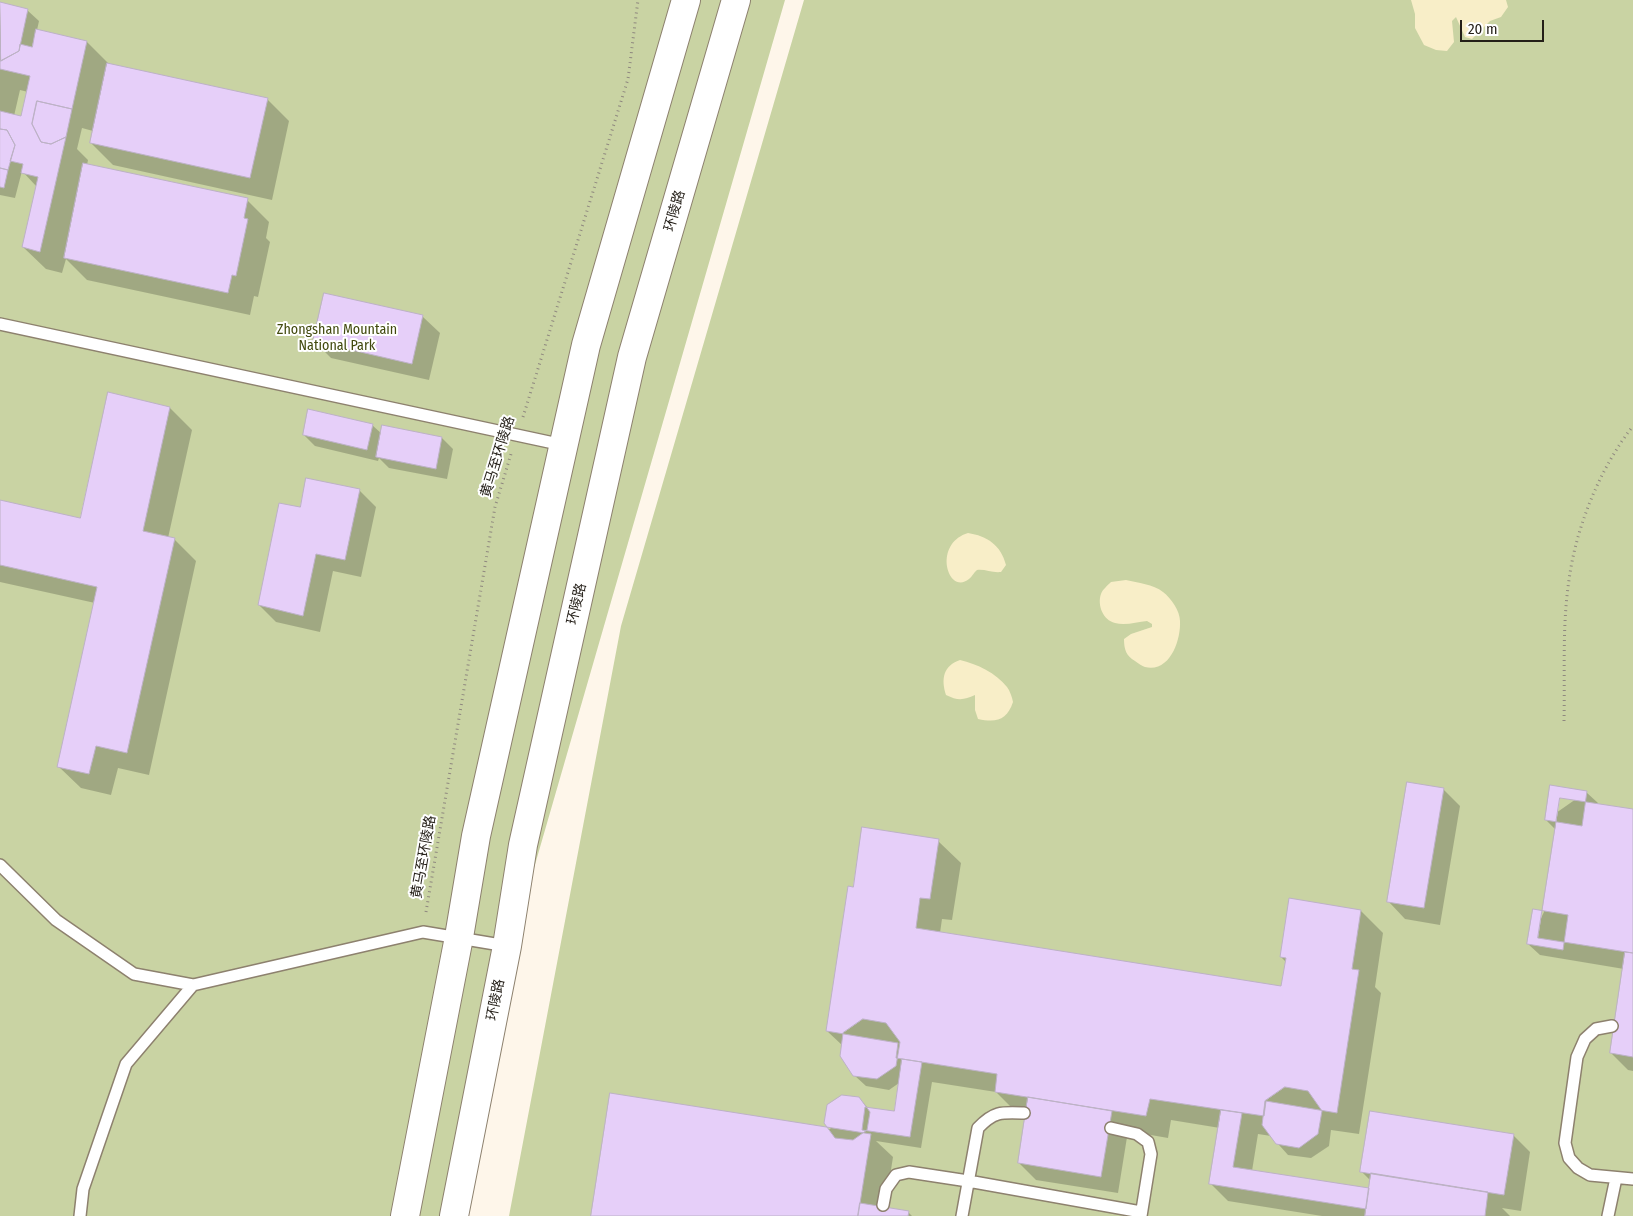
<!DOCTYPE html>
<html>
<head>
<meta charset="utf-8">
<style>
  body { margin:0 }
  #map { position:relative; width:1633px; height:1216px; overflow:hidden; background:#fef6ea; font-family:"Fira Sans Condensed",sans-serif }
  canvas { display:block }
  .scale { position:absolute; left:1460px; top:20px; width:84px; height:22px; box-sizing:border-box; border:2px solid #241f18; border-top:0; padding-left:6px; font-size:15px; line-height:18px; white-space:nowrap; color:#241f18; -webkit-text-stroke:4px #fff; paint-order:stroke }
</style>
</head>
<body>
<div id="map">
<canvas width="1633" height="1216"></canvas>
<div class="scale">20 m</div>
</div>
<script>
const ctx = document.querySelector('canvas').getContext('2d');
ctx.lineJoin = 'round';
function fill(path, color) { ctx.fillStyle = color; ctx.fill(path, 'evenodd'); }
function strokePath(path, color, width, dash) { ctx.strokeStyle = color; ctx.lineWidth = width; ctx.lineCap = dash ? 'butt' : 'round'; ctx.setLineDash(dash || []); ctx.stroke(path); }
function drawText(font, color, halo, rows, align = 'center') {
  ctx.font = font + ' "Fira Sans Condensed","Noto Sans SC",sans-serif'; ctx.lineWidth = 4; ctx.setLineDash([]); ctx.textBaseline = 'middle'; ctx.strokeStyle = halo; ctx.fillStyle = color; for (const [text, x, y, turn = 0] of rows) {
    ctx.save(); ctx.translate(x, y); ctx.rotate((+turn || 0) * Math.PI / 180); ctx.textAlign = isNaN(turn) ? turn : align; if (halo) ctx.strokeText(text, 0, 0); ctx.fillText(text, 0, 0); ctx.restore();
  }
}
fill(new Path2D(`
  M0,0H785L497,996L444,1216H0Z
  M804,0H1633V1216H509L621,626Z`), '#c9d3a3');
fill(new Path2D(`
  M1411,0H1506L1508,7L1501,17L1490,21L1472,39L1465,37L1456,17L1452,21L1454,42L1447,51L1436,50L1424,45L1415,28V14Z
  M968,533C987,536 1001,545 1006,565L1001,572C992,573 985,569 977,570C974,572 972,577 969,579C948,596 932,544 968,533Z
  M1126,580C1138,583 1153,584 1163,592C1171,598 1180,611 1180,621C1181,640 1170,673 1145,667C1142,666 1138,663 1135,661C1126,656 1124,649 1124,639L1131,634L1152,627V624L1147,621C1137,622 1125,626 1115,623C1103,620 1097,605 1101,594C1102,590 1108,585 1111,582Z
  M960,660C977,664 996,673 1007,687C1010,691 1012,697 1013,702C1007,720 997,723 978,719L975,710V695C964,700 958,701 946,695C941,679 943,666 960,660Z`), '#f8eec8');
fill(new Path2D(`
  M0,3L27,10L39,21L37,30L87,42L109,64L267,99L289,121L272,200L113,165L91,143L93,131L82,128L77,149L88,160L87,165L247,200L269,222L266,238L270,242L258,297L254,296L250,315L87,280L66,259L62,273L46,269L23,247L37,187L22,171L15,198L0,195ZM20,90L28,92L22,118L14,116Z
  M423,317L440,333L429,380L331,358L314,341Z
  M170,408L192,430L168,538L174,539L196,561L149,775L118,768L111,795L81,788L58,766L95,603L0,582V501L81,519Z
  M372,425L382,434L442,438L453,449L447,479L389,468L379,458L378,461L315,446L304,435Z
  M359,490L376,507L361,577L333,571L320,632L276,622L259,605L301,509Z
  M1443,789L1460,806L1440,925L1405,919L1389,902Z
  M1586,792L1598,803L1597,805L1633,811V1071L1628,1070L1611,1053L1624,969L1540,955L1528,944L1544,912L1556,830L1546,820Z
  M938,841L961,863L952,920L942,919L940,933L1282,987L1286,962L1281,957L1361,911L1383,933L1375,987L1381,993L1359,1134L1331,1130L1329,1146L1311,1158L1288,1155L1271,1136L1258,1134L1252,1171L1370,1189L1371,1181L1361,1171L1513,1135L1530,1152L1521,1211L1502,1208L1510,1216H1322L1228,1201L1211,1184L1220,1128L1171,1120L1168,1138L1128,1131L1118,1193L1036,1180L1019,1163L1027,1115L1018,1114L996,1092L932,1082L921,1148L876,1141L893,1157L885,1208L908,1212L912,1216H593L830,1129L859,1098L869,1109L895,1113L899,1083L889,1090L866,1086L854,1075L843,1046L827,1031L854,888Z`), '#0003');
const building = new Path2D(`
  M0,2L28,9L19,51L1,61Z
  M36,29L87,41L72,109L37,101L32,124L41,142L51,144L66,137L40,252L22,247L38,177L21,173L23,164L10,161L15,145L7,130L0,129V111L21,116L30,76L0,69V61L19,51L20,44L32,47Z
  M107,63L268,98L250,178L90,143Z
  M37,101L72,109L66,137L51,144L41,142L32,124Z
  M0,129L7,130L15,145L8,170L0,168Z
  M83,163L248,198L244,218L248,219L236,276L232,275L228,293L64,258Z
  M0,168L8,170L4,188L0,187Z
  M324,293L423,315L412,364L313,341Z
  M108,392L170,407L143,531L175,538L127,753L96,746L89,774L57,767L97,587L0,565V500L80,518Z
  M308,409L373,424L367,450L303,435Z
  M382,425L442,437L436,469L376,457Z
  M306,478L360,489L345,560L316,554L303,616L258,605L279,503L300,507Z
  M1407,782L1444,788L1424,908L1387,902Z
  M1550,785L1587,791L1582,826L1545,820Z
  M1560,798L1633,809V953L1538,938Z
  M862,827L939,839L930,899L920,898L916,928L1281,986L1286,958L1280,957L1289,898L1361,910L1352,969L1359,970L1337,1113L1266,1101L1264,1116L1150,1099L1146,1116L995,1092L997,1074L896,1058L898,1043L826,1031L848,886L853,887Z
  M1533,909L1568,915L1563,950L1527,944Z
  M1625,952L1633,953V1057L1610,1053Z
  M863,1019L886,1023L900,1042L896,1066L877,1079L853,1076L840,1056L843,1033Z
  M902,1059L922,1062L910,1137L862,1130L865,1107L894,1111Z
  M1285,1087L1308,1091L1322,1111L1318,1134L1299,1148L1276,1144L1262,1125L1265,1101Z
  M610,1093L871,1134L858,1216H591Z
  M842,1095L859,1097L870,1112L867,1130L853,1140L835,1138L824,1123L827,1105Z
  M1028,1097L1112,1111L1101,1177L1018,1163Z
  M1221,1110L1242,1113L1233,1167L1369,1188L1366,1209L1209,1184Z
  M1370,1111L1514,1134L1504,1195L1360,1172Z
  M1371,1173L1488,1192L1485,1216H1365Z
  M860,1203L909,1211L908,1216H858Z`);
fill(building, '#e6cff9');
strokePath(building, '#bdb2c6', 1);
const service = new Path2D(`
  M0,324L563,445
  M0,865L56,920L134,974L193,985L423,932L507,946
  M1612,1026L1596,1029L1585,1039L1577,1057L1565,1143L1569,1158L1578,1168L1590,1175L1633,1179
  M1111,1128L1137,1134L1148,1142L1151,1154L1141,1216
  M883,1205L886,1189L896,1175L909,1172L968,1181L1141,1212
  M80,1216L83,1189L126,1064L193,985
  M962,1216L978,1128C994,1111 1002,1112 1024,1113
  M1608,1216L1616,1178`);
const primary = new Path2D(`
  M405,1216L459,937L476,836L586,345L686,0
  M454,1216L507,946L523,845L632,357L736,0`);
strokePath(service, '#8d816e', 14);
strokePath(primary, '#8d816e', 30);
strokePath(new Path2D(`
  M523,417L628,79L638,0
  M1564,721C1565,674 1562,626 1569,580C1576,527 1600,468 1633,426
  M426,912L495,507L511,454`), '#8f887f', 3, [1, 4]);
strokePath(service, '#fff', 11);
strokePath(primary, '#fff', 28);
drawText('14px', '#241f18', '#fff', [
  ["环陵路",675,211,-74],
  ["黄马至环陵路",498,457,-73],
  ["环陵路",577,604,-77],
  ["黄马至环陵路",424,857,-80],
  ["环陵路",496,1000,-79]
]);
drawText('14px', '#41490e', '#fff', [
  ["Zhongshan Mountain",337,330],
  ["National Park",337,346]
]);
</script>
</body>
</html>
